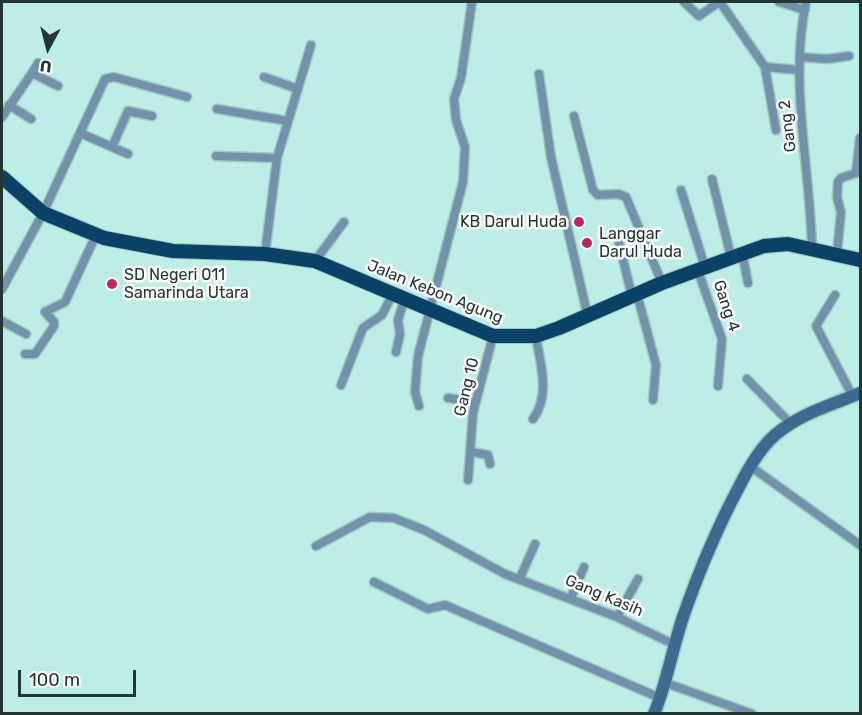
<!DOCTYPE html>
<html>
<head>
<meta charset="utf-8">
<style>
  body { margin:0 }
  #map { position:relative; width:862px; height:715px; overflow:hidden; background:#bcede6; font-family:Rubik,sans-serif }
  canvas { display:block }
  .frame { position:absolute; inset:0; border:3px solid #233634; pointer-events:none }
  .north { position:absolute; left:18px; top:18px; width:60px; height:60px; -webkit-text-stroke:4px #fff; paint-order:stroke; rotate:187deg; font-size:16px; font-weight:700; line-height:24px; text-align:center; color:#233634 }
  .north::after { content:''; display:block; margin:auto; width:21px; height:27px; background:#233634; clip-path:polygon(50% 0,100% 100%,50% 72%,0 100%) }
  .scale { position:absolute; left:18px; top:670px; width:118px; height:27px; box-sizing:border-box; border:3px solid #233634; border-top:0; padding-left:8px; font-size:18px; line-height:21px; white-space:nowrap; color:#233634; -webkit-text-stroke:4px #fff; paint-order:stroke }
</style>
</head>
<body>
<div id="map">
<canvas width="862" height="715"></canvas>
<div class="frame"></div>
<div class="north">U</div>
<div class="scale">100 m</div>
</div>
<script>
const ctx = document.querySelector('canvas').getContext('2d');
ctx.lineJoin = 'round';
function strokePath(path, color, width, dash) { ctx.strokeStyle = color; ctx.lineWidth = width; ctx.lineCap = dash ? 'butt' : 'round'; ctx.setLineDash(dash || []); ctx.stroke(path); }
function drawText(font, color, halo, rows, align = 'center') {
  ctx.font = font + ' Rubik,sans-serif'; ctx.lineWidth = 5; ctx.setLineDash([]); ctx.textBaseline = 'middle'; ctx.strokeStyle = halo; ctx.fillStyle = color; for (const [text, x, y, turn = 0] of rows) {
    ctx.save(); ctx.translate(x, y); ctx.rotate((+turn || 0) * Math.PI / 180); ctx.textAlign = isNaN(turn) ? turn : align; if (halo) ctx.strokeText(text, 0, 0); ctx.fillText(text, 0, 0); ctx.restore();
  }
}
const minor = new Path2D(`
  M684,2L699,16L719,2
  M720,2L765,67L776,130
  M779,2L805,10
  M806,2C789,83 810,166 812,248
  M800,57L827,59L849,56
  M765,67L799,70
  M32,73L38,63
  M539,74L551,157L588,317
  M264,77L298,89
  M9,105L31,119
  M217,109L288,121
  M574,116L593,190L598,195L618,194L626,197L662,283
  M2,117L32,73L58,86
  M80,133L128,154
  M112,147L128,111L152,116
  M216,156L277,158
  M712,179L731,257
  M681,190L705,267
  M619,243L632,296
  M742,252L748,283
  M837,253L841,212L837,197L838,182L841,178L856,173L860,138
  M265,254L277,158L311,45
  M315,261L344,222
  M698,271L722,339L718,386
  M2,289L43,213L105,79L114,77L187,97
  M637,294L656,365L653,400
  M835,295L816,326L853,397
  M2,321L26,334
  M396,352L400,334L398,320L405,298
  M25,354H35L54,326V322L45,312L65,302L96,235
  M747,379L790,423
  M341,385L363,328L382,315L393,293
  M448,398L476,402
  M419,406L415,392L418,356L463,182L465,147L456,120L454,99L461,78L472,2
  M533,419C551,395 540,363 536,336
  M472,452L488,455L490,464
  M750,466L860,545
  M468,480L473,413L493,336
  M316,546L370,517L394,518L424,530L505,574L617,617L675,645
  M520,578L535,544
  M374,582L428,609L445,605L660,698
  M571,598L584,567
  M617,617L638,579
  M666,683L752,714`);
const secondary = new Path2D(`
  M654,714C667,682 672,650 683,617C698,574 717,528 739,487C748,469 759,449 775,435C801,413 830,406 860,393`);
const trunk = new Path2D(`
  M2,177L43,213L104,238L173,251L265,254L315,261L493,336H536L559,328L662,283L764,246L788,244L860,260`);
strokePath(minor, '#9dc8c2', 11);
strokePath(secondary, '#9dc8c2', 15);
strokePath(trunk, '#9dc8c2', 16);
strokePath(minor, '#7391ab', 8);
strokePath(secondary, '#3c6a90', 12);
strokePath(trunk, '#0a4167', 14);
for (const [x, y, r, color] of [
  [579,222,6,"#b7295c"],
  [587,243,6,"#b7295c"],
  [112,284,6,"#b7295c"]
]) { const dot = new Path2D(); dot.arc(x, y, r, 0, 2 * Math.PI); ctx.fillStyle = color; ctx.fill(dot); strokePath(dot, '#fff', 2); }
drawText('16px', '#233634', '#fff', [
  ["Gang 2",788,126,-97],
  ["Jalan Kebon Agung",435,292,22],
  ["Gang 4",726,306,72],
  ["Gang 10",467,387,-76],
  ["Gang Kasih",604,596,23]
]);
drawText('16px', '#233634', '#fff', [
  ["KB Darul Huda",567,222,"right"],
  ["Langgar",599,234],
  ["Darul Huda",599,252],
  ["SD Negeri 011",124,275],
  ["Samarinda Utara",124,293]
], 'left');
</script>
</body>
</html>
